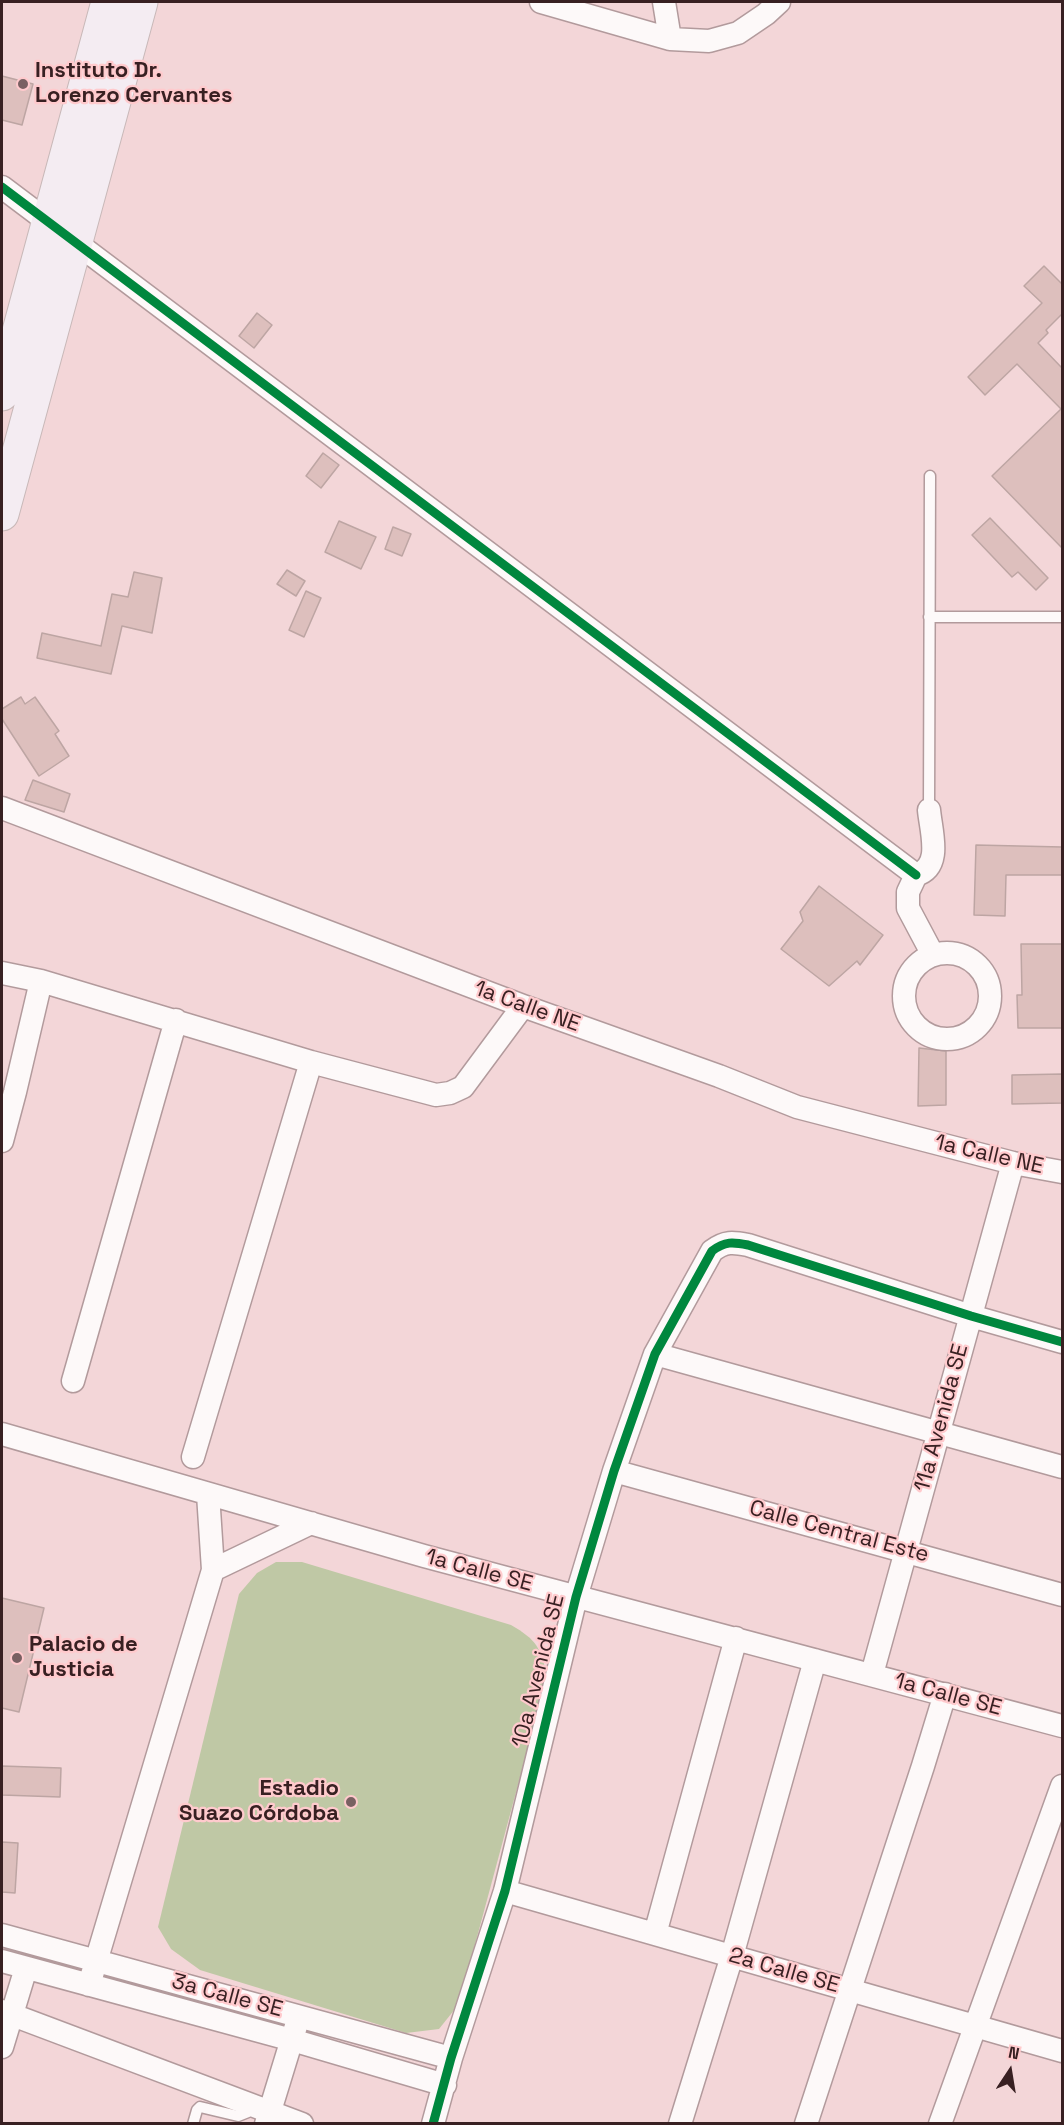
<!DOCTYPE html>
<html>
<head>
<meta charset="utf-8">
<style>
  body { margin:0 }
  #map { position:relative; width:1064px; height:2125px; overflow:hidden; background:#f3d6d8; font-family:"Space Grotesk",sans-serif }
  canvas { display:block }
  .frame { position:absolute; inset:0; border:3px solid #382022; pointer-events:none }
  .north { position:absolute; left:980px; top:2041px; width:60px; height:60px; -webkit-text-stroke:4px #ffcacd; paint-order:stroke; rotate:12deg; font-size:16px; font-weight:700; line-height:24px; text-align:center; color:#382022 }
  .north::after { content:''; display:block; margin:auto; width:21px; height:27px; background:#382022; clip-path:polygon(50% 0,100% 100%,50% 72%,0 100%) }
</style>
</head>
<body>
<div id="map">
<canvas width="1064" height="2125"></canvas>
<div class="frame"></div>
<div class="north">N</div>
</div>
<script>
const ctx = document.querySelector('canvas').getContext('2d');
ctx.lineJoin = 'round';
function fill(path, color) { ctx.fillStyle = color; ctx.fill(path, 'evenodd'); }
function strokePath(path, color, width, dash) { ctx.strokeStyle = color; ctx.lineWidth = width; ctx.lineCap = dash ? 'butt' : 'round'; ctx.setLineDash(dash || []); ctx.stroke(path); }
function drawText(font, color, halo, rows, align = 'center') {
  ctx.font = font + ' "Space Grotesk",sans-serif'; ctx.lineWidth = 4.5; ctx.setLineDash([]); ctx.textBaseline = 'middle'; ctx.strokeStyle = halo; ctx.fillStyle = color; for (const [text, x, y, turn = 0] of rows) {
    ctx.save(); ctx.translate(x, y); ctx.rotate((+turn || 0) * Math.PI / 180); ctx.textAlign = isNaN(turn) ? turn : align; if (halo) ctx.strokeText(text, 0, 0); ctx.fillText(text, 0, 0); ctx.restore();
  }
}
fill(new Path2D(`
  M276,1562H302L511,1625C537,1640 541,1648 547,1677L459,2004L439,2029L406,2033L200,1970L171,1949L158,1927L239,1594L257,1573Z`), '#bfc8a5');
const building = new Path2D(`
  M2,76L33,84L22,125L2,120Z
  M1044,266L1062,284V314L1046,330L1048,333L1038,343L1062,368V548L992,476L1061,409L1017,364L985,395L968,377L1042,303L1024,286Z
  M257,313L272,325L254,348L239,336Z
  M323,453L339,465L321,488L306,476Z
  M990,518L1048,578L1036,590L1018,572L1012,577L972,535Z
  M339,521L376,537L361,569L325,552Z
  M393,527L411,534L402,556L385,549Z
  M287,570L305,581L296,596L277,584Z
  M134,572L162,578L152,633L122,626L111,674L37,658L42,633L101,646L112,594L128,597Z
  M306,591L321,598L304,637L289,630Z
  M21,697L25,704L35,697L59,731L55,734L69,756L39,776L2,719V709Z
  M33,780L70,794L64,812L25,800Z
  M976,845L1062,847V875H1006L1005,916L974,915Z
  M819,886L883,935L860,965L857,961L829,986L781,949L803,921L800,912Z
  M1021,944H1062V1028H1018L1017,995H1022Z
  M919,1048L946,1051V1105L918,1106Z
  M1062,1074V1103L1012,1104V1075Z
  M2,1598L44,1608L19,1712L2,1708Z
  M2,1766L61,1768L60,1797L2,1795Z
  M2,1842L18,1843L15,1893L2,1892Z`);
fill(building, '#ddbfbd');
strokePath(building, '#bda5a3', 1.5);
const service = new Path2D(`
  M929,617H1062
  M929,810L930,476
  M193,2124L197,2110L200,2107L238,2116L248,2112L251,2105`);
const minor = new Path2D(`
  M541,2L670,39L709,41L738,33L766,14L779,2
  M664,2L670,39
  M2,187L916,875
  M2,808L523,1006L719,1076L797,1107L1013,1163L1062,1172
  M929,810C931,832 943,867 916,875L908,892V908L933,955
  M904 996a43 43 0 1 1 86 0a43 43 0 1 1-86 0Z
  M2,973L41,981L311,1062L436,1095L450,1093L463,1087L523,1006
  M2,1141L15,1092L41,981
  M655,1354L1062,1467
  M73,1381L176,1020
  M2,1434L424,1556L1062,1726
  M193,1457L311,1062
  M614,1471L1062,1595
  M213,1570L311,1523
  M872,1674L1013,1163
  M505,1891L1062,2051
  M655,1934L736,1638
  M2,1935L451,2058
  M2,1961L292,2040L445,2085
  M89,1985L213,1570L208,1494
  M2,2011L302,2124
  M2,2047L26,1968
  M266,2124L296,2026
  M433,2124L451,2058L505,1891L576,1597L614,1471L655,1354L712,1251C725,1241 733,1242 748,1245L971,1316L1062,1342
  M680,2124L732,1956L815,1660
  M806,2124L923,1766L945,1694
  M940,2124L1062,1786`);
const primary = new Path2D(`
  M2,394L108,2
  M2,514L141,2`);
strokePath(service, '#b29a9c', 13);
strokePath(minor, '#b29a9c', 25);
strokePath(primary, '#c8b8b8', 35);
strokePath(service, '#fdf9f9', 10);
strokePath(minor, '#fdf9f9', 22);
strokePath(primary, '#f4ecf2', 33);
strokePath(new Path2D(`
  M2,187L916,875
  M433,2124L451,2058L505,1891L576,1597L614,1471L655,1354L712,1251C725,1241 733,1242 748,1245L971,1316L1062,1342`), '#00873e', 9);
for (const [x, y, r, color] of [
  [23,84,6,"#796062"],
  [17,1658,6,"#796062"],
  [351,1802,6,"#796062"]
]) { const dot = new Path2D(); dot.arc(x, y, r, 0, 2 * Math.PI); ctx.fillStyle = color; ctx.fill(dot); strokePath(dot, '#ffcacd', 2); }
drawText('bold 22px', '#382022', '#ffcacd', [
  ["Instituto Dr.",35,71],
  ["Lorenzo Cervantes",35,96],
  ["Palacio de",29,1645],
  ["Justicia",29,1670],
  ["Estadio",339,1789,"right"],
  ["Suazo Córdoba",339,1814,"right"]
], 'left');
drawText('22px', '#382022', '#ffcacd', [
  ["1a Calle NE",527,1007,20],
  ["1a Calle NE",989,1155,13],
  ["11a Avenida SE",942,1418,-75],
  ["Calle Central Este",839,1532,15],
  ["1a Calle SE",479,1571,15],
  ["10a Avenida SE",539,1671,-76],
  ["1a Calle SE",948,1695,15],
  ["2a Calle SE",784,1971,16],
  ["3a Calle SE",227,1996,15]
]);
</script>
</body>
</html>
